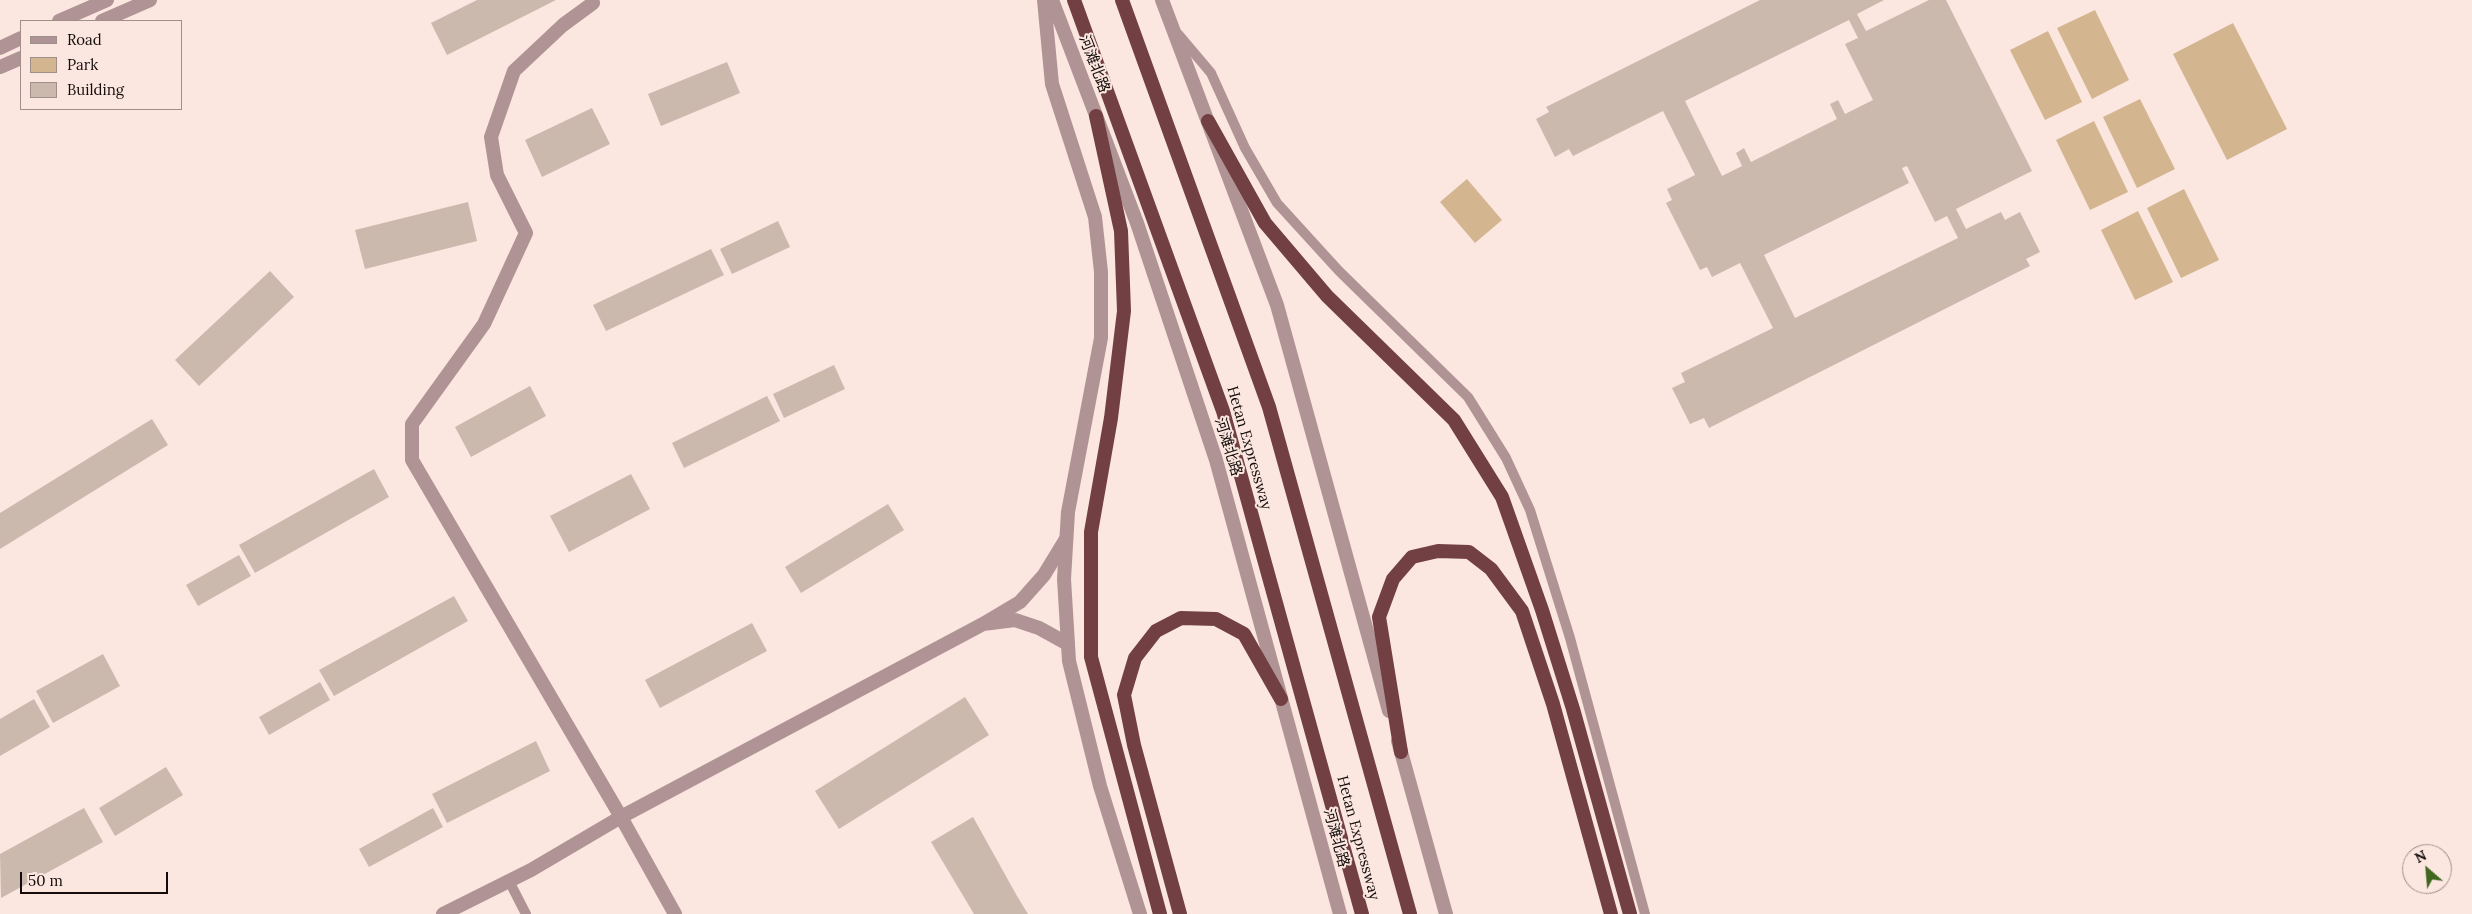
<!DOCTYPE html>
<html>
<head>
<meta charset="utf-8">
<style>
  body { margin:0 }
  #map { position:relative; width:2472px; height:914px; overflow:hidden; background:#fbe6e0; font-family:Lora,serif }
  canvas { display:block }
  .legend { position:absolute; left:20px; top:20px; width:162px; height:90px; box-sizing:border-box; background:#fbe6e0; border:1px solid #9e8f8a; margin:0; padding:6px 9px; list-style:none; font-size:15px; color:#130c0a }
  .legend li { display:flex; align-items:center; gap:10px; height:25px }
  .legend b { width:25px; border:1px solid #9e8f8a }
  .north { position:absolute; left:2402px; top:844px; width:50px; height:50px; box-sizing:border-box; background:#fbe6e0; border:1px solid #9e8f8a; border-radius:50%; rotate:333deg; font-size:14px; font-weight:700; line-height:20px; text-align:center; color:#130c0a }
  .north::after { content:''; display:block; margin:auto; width:18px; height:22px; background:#416620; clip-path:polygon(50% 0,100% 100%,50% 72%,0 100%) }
  .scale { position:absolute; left:20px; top:872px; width:148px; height:22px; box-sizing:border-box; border:2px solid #130c0a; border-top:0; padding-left:6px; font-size:15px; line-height:18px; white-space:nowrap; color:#130c0a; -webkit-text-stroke:4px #fbe6e0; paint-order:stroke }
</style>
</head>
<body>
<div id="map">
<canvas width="2472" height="914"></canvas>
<ul class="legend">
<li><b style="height:6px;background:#b09495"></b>Road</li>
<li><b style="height:14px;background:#d3b690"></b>Park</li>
<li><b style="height:14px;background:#cbb9ae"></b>Building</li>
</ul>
<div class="north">N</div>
<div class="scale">50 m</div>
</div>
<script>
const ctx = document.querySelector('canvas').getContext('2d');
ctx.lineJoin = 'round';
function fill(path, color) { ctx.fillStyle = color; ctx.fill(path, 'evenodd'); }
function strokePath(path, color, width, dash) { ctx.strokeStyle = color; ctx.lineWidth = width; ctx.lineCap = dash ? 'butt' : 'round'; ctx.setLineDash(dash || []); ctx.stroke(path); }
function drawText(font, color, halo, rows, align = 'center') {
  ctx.font = font + ' Lora,"Noto Sans SC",serif'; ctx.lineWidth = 4; ctx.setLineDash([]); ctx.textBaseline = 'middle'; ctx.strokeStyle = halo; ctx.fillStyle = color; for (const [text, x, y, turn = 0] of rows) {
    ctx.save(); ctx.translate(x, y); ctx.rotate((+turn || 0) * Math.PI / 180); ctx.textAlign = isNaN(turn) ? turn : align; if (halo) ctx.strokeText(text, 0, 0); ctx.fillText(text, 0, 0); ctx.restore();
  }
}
fill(new Path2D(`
  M2095,10L2129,80L2092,99L2057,28Z
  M2233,23L2287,129L2227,160L2173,54Z
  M2048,31L2082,102L2045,120L2010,50Z
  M2140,99L2175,169L2137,188L2103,117Z
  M2094,121L2128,192L2090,210L2056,140Z
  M1467,179L1502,220L1475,243L1440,202Z
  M2184,189L2219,260L2181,278L2147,208Z
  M2138,211L2173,282L2135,300L2101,230Z`), '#d3b690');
fill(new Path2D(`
  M477,0H556L447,55L431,23Z
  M1760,0H1884L1857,14L1866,31L1929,0H1946L2032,171L1956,209L1966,229L2001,212L2005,220L2020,212L2040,252L2026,259L2030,266L1709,428L1704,418L1690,424L1672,388L1685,382L1681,373L1773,328L1740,263L1712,277L1707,267L1700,270L1666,203L1672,200L1667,189L1695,175L1663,111L1573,156L1569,149L1555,157L1536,119L1549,112L1546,107ZM1849,20L1858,38L1845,44L1873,100L1845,114L1838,100L1830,104L1837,119L1751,162L1744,148L1736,153L1742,166L1722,176L1685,101ZM1907,166L1935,222L1947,216L1958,238L1795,318L1764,255L1909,183L1902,168Z
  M727,62L740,93L661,126L648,94Z
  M592,108L610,144L542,177L525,140Z
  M468,202L477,241L365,269L355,230Z
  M778,221L790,247L732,274L720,249Z
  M711,249L724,275L606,331L593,305Z
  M270,271L294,297L199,386L175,360Z
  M834,365L845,389L784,418L773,394Z
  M530,386L546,416L471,457L455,427Z
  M767,396L780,421L684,468L672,443Z
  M152,419L168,445L0,549V513Z
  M374,469L389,497L255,573L239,545Z
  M631,474L650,509L569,552L550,516Z
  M888,504L904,530L801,593L785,567Z
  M239,555L251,576L198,606L186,585Z
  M454,596L468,621L334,696L319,670Z
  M752,623L767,651L660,708L645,680Z
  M103,654L120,686L53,723L36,691Z
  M320,682L330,700L269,735L259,717Z
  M965,697L989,735L839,829L815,791Z
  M34,699L50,727L0,756V719Z
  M536,741L550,771L447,823L432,794Z
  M166,767L183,795L115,836L99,808Z
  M84,808L103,842L1,898L0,854Z
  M433,808L443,827L369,867L359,849Z
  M973,817L1017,896L1028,914H974L931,842Z`), '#cbb9ae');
strokePath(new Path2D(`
  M1178,34L1211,73L1245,148L1277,203L1339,271L1468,397L1506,458L1530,510L1570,638L1645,914
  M509,881L526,914`), '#b09495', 10);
strokePath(new Path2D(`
  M592,0L593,3L563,25L514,71L491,137L497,175L526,233L484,324L412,424V460L621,817L675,914
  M1066,539L1044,575L1020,602L983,624L1015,620L1039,628L1068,644
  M443,914L531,870L621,817L983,624`), '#b09495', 14);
strokePath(new Path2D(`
  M1044,0L1052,84L1095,217L1101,272V338L1068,512L1064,579L1069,661L1100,786L1140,914
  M1052,0L1137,223L1216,460L1340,914
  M1162,0L1277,305L1389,711
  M59,21L107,0
  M102,21L150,0
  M0,48L21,38
  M0,67L21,58
  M1398,741L1446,914`), '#b09495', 14);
strokePath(new Path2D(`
  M1074,0L1223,411L1362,914
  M1122,0L1269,407L1410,914
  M1096,116L1121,231L1124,311L1111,418L1091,532V657L1160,914
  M1208,121L1265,223L1327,296L1454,420L1502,497L1542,610L1573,709L1630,914
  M1401,752L1379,617L1393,579L1412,557L1438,551L1469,552L1491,569L1522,611L1553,704L1611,914
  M1180,914L1134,745L1124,695L1135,658L1156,631L1181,618L1216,619L1244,634L1281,699`), '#723f43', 14);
drawText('15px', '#130c0a', '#fbe6e0', [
  ["河滩北路",1094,64,69],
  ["河滩北路",1228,447,73],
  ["Hetan Expressway",1249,448,74],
  ["河滩北路",1336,838,75],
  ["Hetan Expressway",1358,838,75]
]);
</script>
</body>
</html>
